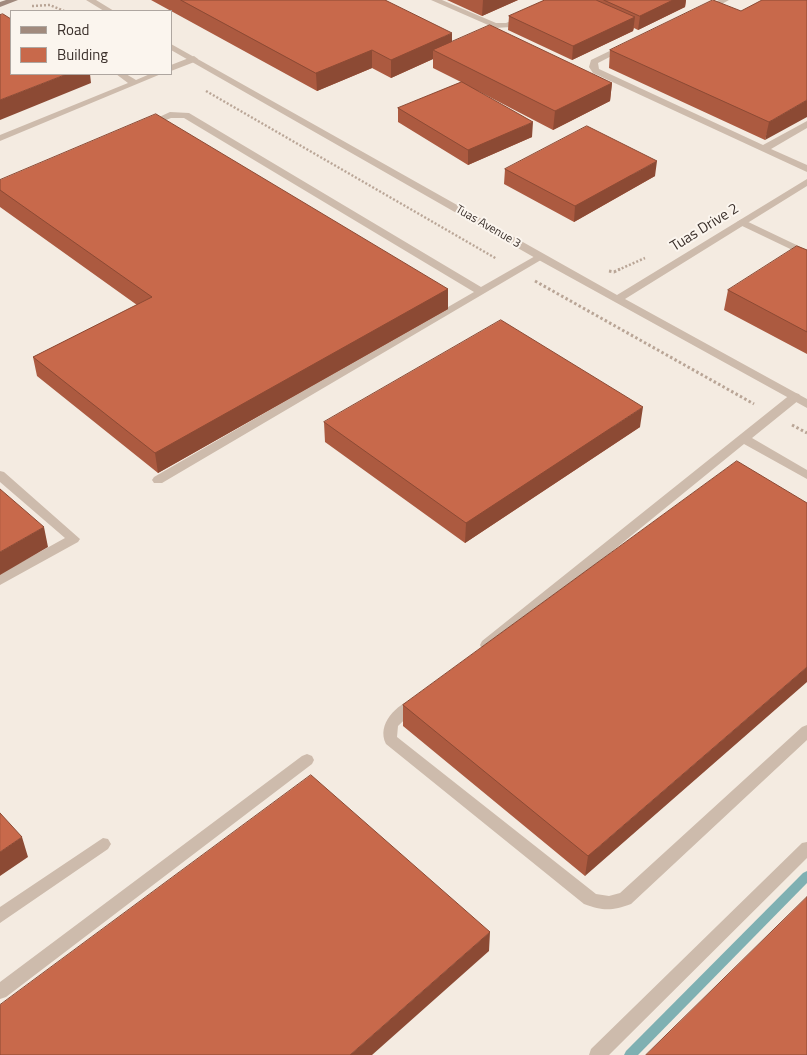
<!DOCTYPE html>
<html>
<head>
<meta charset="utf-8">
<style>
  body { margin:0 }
  #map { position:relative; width:807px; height:1055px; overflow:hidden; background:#f4ebe1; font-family:"Titillium Web",sans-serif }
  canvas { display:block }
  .legend { position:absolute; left:10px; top:10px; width:162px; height:65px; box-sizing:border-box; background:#fbf5ee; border:1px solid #aea6a0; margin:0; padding:6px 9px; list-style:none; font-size:15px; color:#3b302b }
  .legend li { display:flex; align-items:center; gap:10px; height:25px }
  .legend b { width:25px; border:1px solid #aea6a0 }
</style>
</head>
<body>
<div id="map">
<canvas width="807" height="1055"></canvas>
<ul class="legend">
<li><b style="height:6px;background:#a18a7d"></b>Road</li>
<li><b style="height:14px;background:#c8694b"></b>Building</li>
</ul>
</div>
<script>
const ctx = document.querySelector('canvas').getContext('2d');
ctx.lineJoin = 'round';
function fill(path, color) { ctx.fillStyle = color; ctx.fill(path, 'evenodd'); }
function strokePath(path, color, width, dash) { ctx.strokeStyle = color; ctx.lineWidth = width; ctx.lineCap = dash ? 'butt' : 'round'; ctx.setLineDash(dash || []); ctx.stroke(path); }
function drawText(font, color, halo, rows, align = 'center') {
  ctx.font = font + ' "Titillium Web",sans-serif'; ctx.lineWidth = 4; ctx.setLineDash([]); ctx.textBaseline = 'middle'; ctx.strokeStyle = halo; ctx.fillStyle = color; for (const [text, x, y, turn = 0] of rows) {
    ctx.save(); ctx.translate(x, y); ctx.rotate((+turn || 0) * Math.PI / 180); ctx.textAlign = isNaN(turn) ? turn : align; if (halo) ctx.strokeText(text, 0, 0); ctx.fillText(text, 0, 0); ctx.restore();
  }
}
fill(new Path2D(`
  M807,871V883L638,1055H624L626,1051L803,873Z`), '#7fb0b2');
strokePath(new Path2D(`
  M32,6L50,5L64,11
  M206,91L497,259
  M618,270L645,258`), '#b9a596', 2.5, [2, 2]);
strokePath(new Path2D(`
  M609,271L614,272L620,269
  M535,281L754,404
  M792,425L807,433`), '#b9a596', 3, [2.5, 2.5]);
fill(new Path2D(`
  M431,0H442L496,23H506L523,16L527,18L511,27L495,28Z
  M719,0H729L709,11L702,9Z
  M622,45L629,47L598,63L599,69L763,145L807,121V128L771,149L807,165V172L593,73L589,67L591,60Z
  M194,56L198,59L197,61L171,71V65Z
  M116,74H126L136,80L150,74H161L0,141V135L128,83Z
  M170,112L189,113L481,287L537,255H545L546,257L162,483H154L152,480L154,477L474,292L184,118H171L149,127L144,124Z
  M742,219L807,250V257L738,224L737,222Z
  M795,393L799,394L801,397L799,400L752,438L807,470V479L744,444L492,649H482L480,645L482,641L791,394Z
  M0,471L4,472L80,539L78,542L0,585V574L65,538L0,482Z
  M415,698L420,699L422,703L398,726L397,737L596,894L609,896L620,893L802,727L807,725V740L631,904C612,911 603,911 584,904L386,744C376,724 397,704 415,698Z
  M307,754L312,756L314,760L312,764L6,997L0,999V982L302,756Z
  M103,838L108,839L111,844L108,849L0,923V907Z
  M807,842V858L609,1055H589L591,1049L802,843Z`), '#cdbbac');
fill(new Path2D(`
  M86,0H96L114,11H104Z
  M171,44L617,295L807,179V186L625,299L807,399V408L537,259L171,50Z`), '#cdbbac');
fill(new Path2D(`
  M6,0H18L0,7V2Z`), '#a18a7d');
fill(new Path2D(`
  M151,0H385L452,42L612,83L610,101L553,130L478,91L532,137L468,165L398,122V108L461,82L433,68V59L391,78L372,68L317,91Z
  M447,0H518L482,16Z
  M545,0H686L685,7L638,30L634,28L633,31L572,60L508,30L509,16Z
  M807,0L765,140L609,68L610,50L741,11Z
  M505,169L655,176L574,222L504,184Z
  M0,180L448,289V309L158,473L37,376L33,357L137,305L0,207Z
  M807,250V354L724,310L728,290Z
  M324,422L640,427L465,543L325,442Z
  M737,461L585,876L403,726V705Z`), '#ac5a40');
fill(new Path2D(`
  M483,0H518L482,16Z
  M673,0H686L685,7L638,30L640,16Z
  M635,17L633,31L572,60L573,46Z
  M452,33V51L433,50V59L391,78V60Z
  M372,50V68L317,91L316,73Z
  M67,74H90L91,83L0,120V100Z
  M612,83L610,101L553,130L555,111Z
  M807,100V117L765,140L769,122Z
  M533,122L532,137L468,165V150Z
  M657,161L655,176L574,222L575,206Z
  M448,289V309L158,473L155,453Z
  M643,407L640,427L465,543L466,523Z
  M44,527L48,547L0,575V552Z
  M807,667V682L585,876L588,856Z
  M22,837L28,857L0,876V852Z
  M490,932L489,951L372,1055H350Z`), '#8c4a34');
const building = new Path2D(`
  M181,0H385L452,33L391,60L372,50L316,73Z
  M545,0H596L635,17L573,46L509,16Z
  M604,0H673L640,16Z
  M713,0L741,11L762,0H807V100L769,122L610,50Z
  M3,14L11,19V74H67L0,100V15Z
  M490,25L612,83L555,111L433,50Z
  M462,82L533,122L468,150L398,108Z
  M156,114L448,289L155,453L33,357L152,297L0,190V180Z
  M587,126L657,161L575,206L505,169Z
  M797,246L807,250V332L728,290Z
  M501,320L643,407L466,523L324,422Z
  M737,461L807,503V667L588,856L403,705Z
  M0,489L44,527L0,552Z
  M311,775L490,932L350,1055H0V1005Z
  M0,813L22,837L0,852Z
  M807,897V1055H646Z`);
fill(building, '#c8694b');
strokePath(building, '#8c4a34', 1);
drawText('12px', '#3b302b', '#fbf5ee', [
  ["Tuas Avenue 3",488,227,30]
]);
drawText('15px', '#3b302b', '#fbf5ee', [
  ["Tuas Drive 2",705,228,-32]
]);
</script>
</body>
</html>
